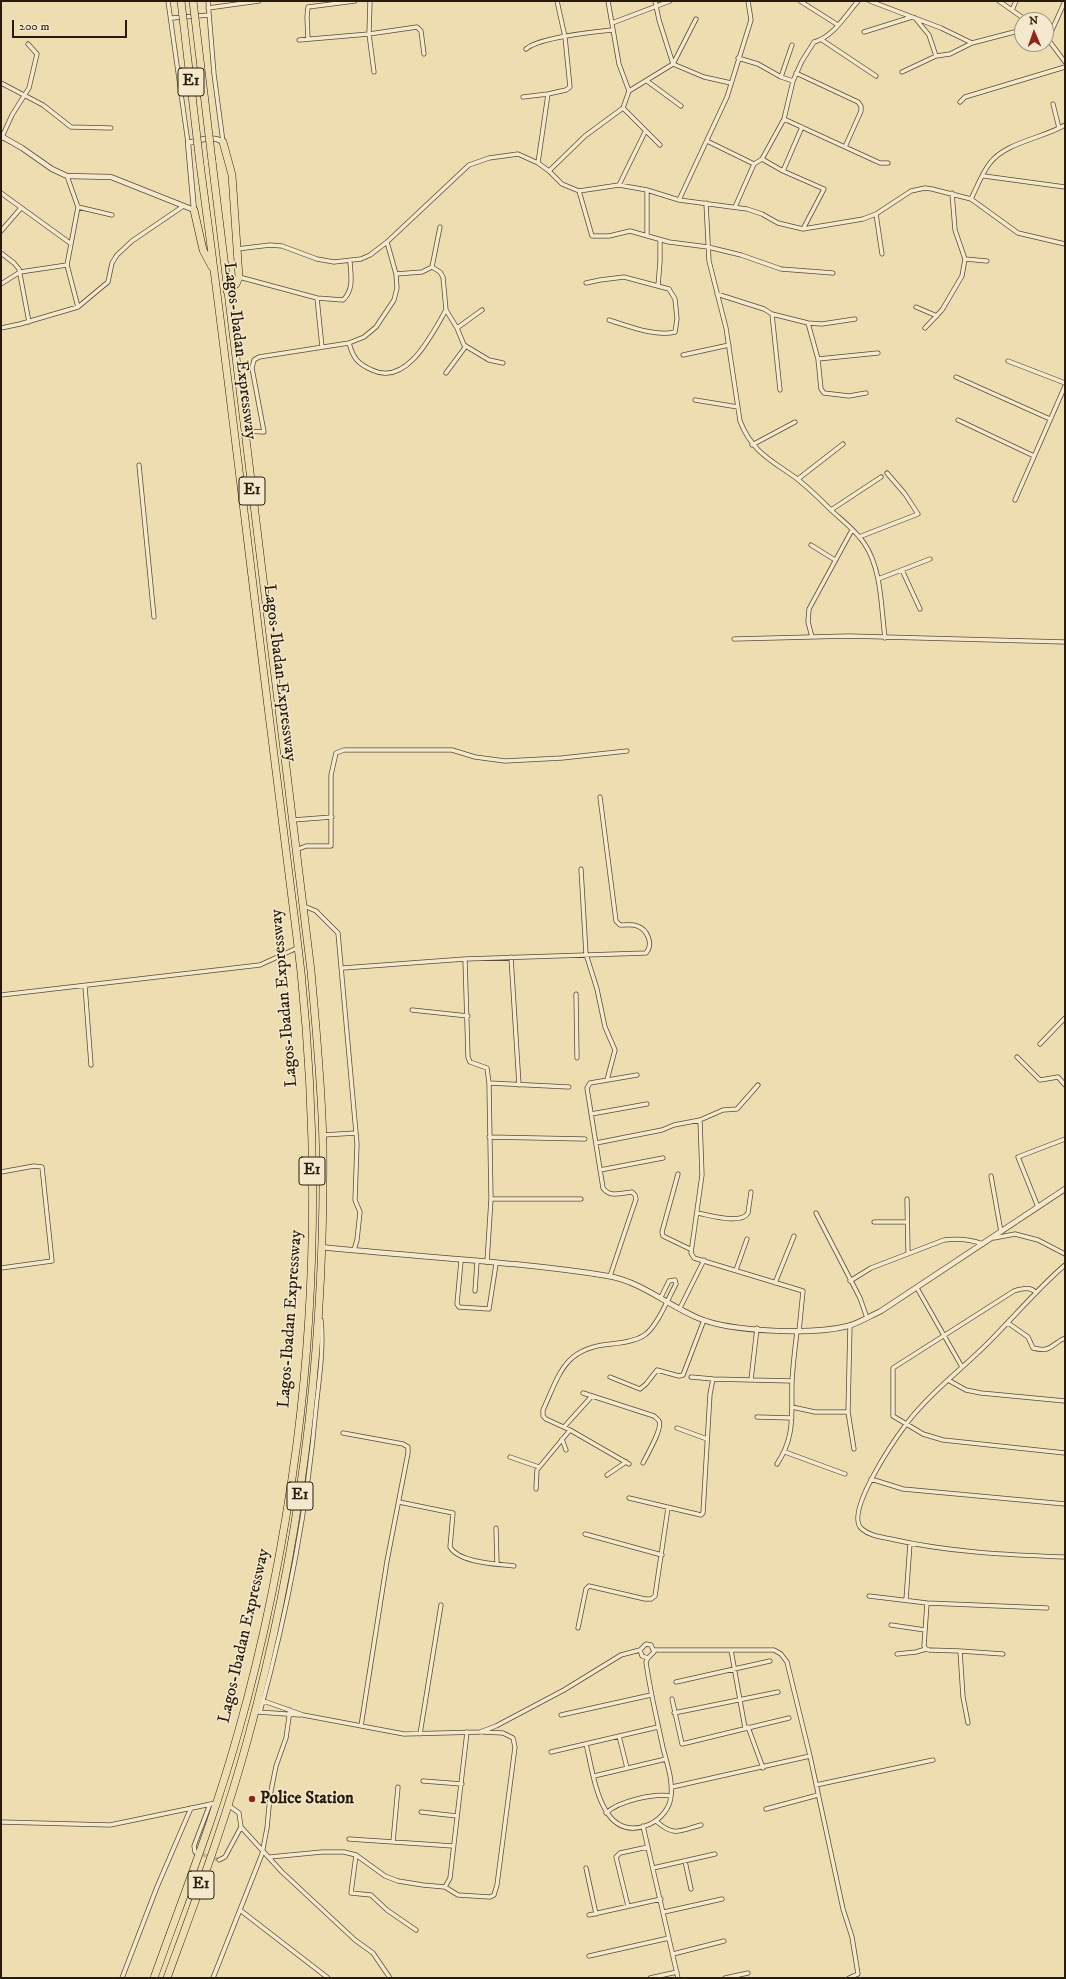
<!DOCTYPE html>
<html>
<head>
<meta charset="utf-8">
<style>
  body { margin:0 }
  #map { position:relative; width:1066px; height:1979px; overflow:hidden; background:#eeddb1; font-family:"IM FELL DW Pica",serif }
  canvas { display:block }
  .frame { position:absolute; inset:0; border:2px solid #281b0c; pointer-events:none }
  .north { position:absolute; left:1014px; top:12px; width:40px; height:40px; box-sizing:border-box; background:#f4e9cc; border:1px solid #a2977f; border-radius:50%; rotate:358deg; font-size:11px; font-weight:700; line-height:16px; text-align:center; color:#281b0c }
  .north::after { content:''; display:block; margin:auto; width:14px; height:18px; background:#8f2418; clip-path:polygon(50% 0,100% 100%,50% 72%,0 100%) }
  .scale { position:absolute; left:12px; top:20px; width:115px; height:18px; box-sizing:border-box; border:2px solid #281b0c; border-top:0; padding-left:5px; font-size:12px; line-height:14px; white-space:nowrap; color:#281b0c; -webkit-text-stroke:3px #f4e9cc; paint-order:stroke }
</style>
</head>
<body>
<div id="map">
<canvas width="1066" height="1979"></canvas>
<div class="frame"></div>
<div class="north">N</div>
<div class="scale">200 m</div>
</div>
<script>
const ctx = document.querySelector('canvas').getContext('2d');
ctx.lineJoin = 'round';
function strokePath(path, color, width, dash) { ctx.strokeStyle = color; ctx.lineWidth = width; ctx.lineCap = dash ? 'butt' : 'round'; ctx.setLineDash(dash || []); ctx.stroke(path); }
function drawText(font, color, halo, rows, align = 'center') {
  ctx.font = font + ' "IM FELL DW Pica",serif'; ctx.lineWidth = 3; ctx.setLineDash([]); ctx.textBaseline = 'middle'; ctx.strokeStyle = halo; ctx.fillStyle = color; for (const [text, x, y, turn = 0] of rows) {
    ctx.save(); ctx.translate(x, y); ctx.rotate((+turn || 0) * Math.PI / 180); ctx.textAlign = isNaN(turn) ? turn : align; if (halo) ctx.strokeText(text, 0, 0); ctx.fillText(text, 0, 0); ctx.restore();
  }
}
strokePath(new Path2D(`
  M198,1853L219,1860`), '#c6b690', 3.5, [3.5, 2]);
const minor = new Path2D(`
  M168,1L188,143
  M208,1L214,74L223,142
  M370,1L369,34L374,72
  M608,1L619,64L629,91
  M655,1L659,20L673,64L704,77L731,83
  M800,1L838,25
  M870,1L941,28L972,43
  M999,1L1026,20
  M208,8L259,1
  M1012,10L1016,1
  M172,18L209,15
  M915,18L929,35L936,56
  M612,23L670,1
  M864,32L912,17
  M1047,38L1065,62
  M308,39L307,17L308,7L355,1
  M1048,39L1065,1
  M299,40L369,34L417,27L421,31L424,54
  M822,40L876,76
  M792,45L781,77L793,81
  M526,49C540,37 594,32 613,30
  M738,58L758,64L781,77
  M902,72L936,56L950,54L972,43L1022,30
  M796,73L858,102L861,106V111L845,147
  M647,81L681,106
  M1,83L43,105L71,127L111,128
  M523,97L548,94
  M960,102L965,97L1065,67
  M1053,104L1059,128
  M623,108L660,145
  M784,119L880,163H888
  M1,139L12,115L29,88L37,54L28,44
  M707,141L754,164
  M762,159L783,171L824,189L803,229
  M538,163L548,94L566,90L570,87L565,37L557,1
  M549,171L585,136L623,108L629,91L673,64L696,19
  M783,171L802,127
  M67,176L78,207L67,265L78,307
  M984,176L1065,187
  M619,185L645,132
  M647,190V235
  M579,191L592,236H609L630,231L669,242L708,247L741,255L781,269L833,273
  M1,193L70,243
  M971,199C977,187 982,173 990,163C1006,142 1044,138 1065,125
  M679,200L727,97L751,20L748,1
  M706,203L709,261L726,328L740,421C752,452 771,460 796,478C809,488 821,500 832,511C843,521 856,531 864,543C882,569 881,608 885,638
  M78,207L112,215
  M735,207L754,164L762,159L784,119L793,81L802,61L814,42C833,37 846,15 858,1
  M876,214L882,254
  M1,231L21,208
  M237,249L270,245L282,246L317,259L334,262L361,259L370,255L387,242L469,165L489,158L518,154L538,163L549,171L562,184L579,191L619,185L647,190L679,200L747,209L762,214L778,223L803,229L863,219L876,214L911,191L925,188L932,189L971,199L1018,233L1065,244
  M1,253L14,263L19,269L29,322
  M965,259L987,261
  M432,267L440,272L443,277L446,310L457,328L464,345L489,360L503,363
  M396,274L422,272L432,267L440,227
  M239,277L317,298L343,300C354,290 351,275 350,262
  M586,283L600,280L624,277L669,289L675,299L677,319L675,332C655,337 629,326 609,320
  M1,284L20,272L67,265
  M658,286L660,261V240
  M717,294L764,309L772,314L808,323L822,324L855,319
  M317,298L322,347
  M916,307L937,316
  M772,314L780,390
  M808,323L818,359L821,389L824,393L849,396L866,393
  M1,328L20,324L78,307L108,282L112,263L117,255L132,241L182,207
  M457,328L482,310
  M925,328L942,310L962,276L965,259L955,230L952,193
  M349,343C353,358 358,364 372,370C407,387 432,334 446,310
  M683,355L729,345
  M818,359L878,353
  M1008,361L1065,383
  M446,373L466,346
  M956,377L1050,419
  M695,400L738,407
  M958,420L1034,456
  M245,431L264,432L252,368L254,360L259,357L349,343L364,337L376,327L394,300L397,288L396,274L387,242
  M752,445L795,422
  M139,465L154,617
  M798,479L843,444
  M1015,500L1065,386
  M831,510L881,477
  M859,537L918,514L905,494L887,473
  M811,545L835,560
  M902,570L920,609
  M878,579L930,559
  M812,637L808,622L809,609L852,530
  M734,639L849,636L1065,642
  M293,820L332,817
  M296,850L306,846H331V775L336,753L344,750H452L475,757L505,761L562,758L627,751
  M581,869L586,954L597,989L605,1027L615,1050L607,1080
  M304,906L316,911L338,933L357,1144L355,1200L360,1212L357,1240L354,1250
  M511,957L519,1085
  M465,959L468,1057L470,1062L487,1068L489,1083L491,1199L487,1262
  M343,968L465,959L646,953C654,944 647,929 637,926C632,924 625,925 620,925L616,921L600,797
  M85,986L91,1065
  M576,994L577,1058
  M1,995L260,965L297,948
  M412,1010L468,1016
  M1040,1044L1065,1018
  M1017,1057L1040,1080L1058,1077L1065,1085
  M489,1083L569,1087
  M591,1114L647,1104
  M700,1120L702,1175L691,1253L694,1258L803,1291L799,1331
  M323,1135L356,1133
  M489,1137L585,1139
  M596,1143L662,1130L674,1125L700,1120L723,1110L737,1109L758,1085
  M600,1170L663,1158
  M1,1172L34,1166L42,1167L52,1261L1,1268
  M678,1174L662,1232L663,1236L690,1249
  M991,1176L1001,1232
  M491,1199H581
  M907,1199L908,1253
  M1038,1207L1018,1157L1065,1139
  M697,1213C709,1215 741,1225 748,1213L751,1192
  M816,1213L860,1298L867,1318
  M874,1222H906
  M994,1238L1015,1234L1038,1240L1065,1254
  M461,1261L457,1304L459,1307L489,1309L496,1264
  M1065,1265C1038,1288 1014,1317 989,1342C962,1369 930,1393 907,1423C895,1439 843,1514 862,1529C870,1536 881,1537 891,1539C947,1552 1007,1555 1065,1557
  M736,1270L747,1239
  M610,1276L636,1199L635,1195L632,1192C621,1193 610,1198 603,1188L587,1088L590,1083L637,1075
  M850,1281L871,1268L944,1240C959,1238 970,1239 983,1244
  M775,1283L794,1236
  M917,1288L962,1367
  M475,1291L477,1262
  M1036,1293C1031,1286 1021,1289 1014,1291L893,1368V1416L923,1434L943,1440L1065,1453
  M680,1308L704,1260
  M1008,1323L1028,1337L1033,1348C1052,1353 1051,1344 1065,1338
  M850,1325L848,1412L854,1449
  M610,1377L640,1389L646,1384L657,1370L679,1376L683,1375L704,1320
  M691,1377L713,1379
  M751,1380L757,1328
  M948,1380L966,1390L981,1393L1065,1401
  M583,1393L654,1416C656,1418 658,1419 659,1421C663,1428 647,1455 643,1463
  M792,1407L815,1412H848
  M757,1417L792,1418
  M564,1427L592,1396
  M677,1428L707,1439
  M343,1433L403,1444L408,1447V1453L387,1561L361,1726
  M562,1439L566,1450
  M785,1452L845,1474
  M510,1457L539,1467
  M629,1464L570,1430L546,1419L543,1416V1410C560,1373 564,1348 611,1344C622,1343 637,1341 646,1334C658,1324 668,1299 676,1284L675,1280L669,1281L661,1297
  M777,1464C796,1436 791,1412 792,1381C793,1364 795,1348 797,1331
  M607,1475L626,1462
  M871,1479L903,1489L1065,1504
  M536,1489L537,1470L570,1430
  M629,1498L701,1515L703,1513L710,1394L713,1379L792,1381
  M399,1502L453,1513L450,1547C459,1563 498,1564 514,1566
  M496,1528L497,1564
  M585,1534L662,1555
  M869,1596L927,1603L1047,1608
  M906,1600L910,1543
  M927,1603L924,1646L926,1649L929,1650L960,1651L963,1697L968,1723
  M891,1625L925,1630
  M578,1628L586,1589L589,1586L645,1599H651L655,1596L668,1508
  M654,1650H774L781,1654L787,1662L810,1756L843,1909L852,1937L858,1974L849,1978
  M731,1650L745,1728
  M960,1651L1003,1654
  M897,1654L916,1652L926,1649
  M676,1682L770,1661
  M672,1699L682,1744L789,1718
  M261,1700L303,1715L404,1734L480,1732L496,1726L564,1690L621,1655L640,1650L646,1644L651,1645L654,1652L648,1658L642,1656L640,1650
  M258,1712L300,1715
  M260,1712C287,1613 307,1510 316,1408C319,1379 324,1349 321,1320
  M674,1713L778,1692
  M561,1715L651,1695
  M748,1727L763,1768
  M420,1734L441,1605
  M619,1736L627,1768
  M586,1744C594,1775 600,1846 650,1824C661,1819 670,1808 671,1796C673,1781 667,1763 663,1748C657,1719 650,1691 646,1662L648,1658
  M551,1752L658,1727
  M594,1776L666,1759
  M423,1781L462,1784
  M816,1785L933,1760
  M672,1787L810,1756
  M228,1805L239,1813L241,1827L282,1872L355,1940L373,1953L390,1978
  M766,1809L818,1795
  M421,1812L457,1816
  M606,1813C619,1801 654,1793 671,1796
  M656,1821C674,1837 679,1831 701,1825
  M1,1822L110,1825L216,1803
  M643,1826L678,1978
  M349,1839L453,1846
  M393,1842L398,1787
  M195,1852L194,1846L210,1804
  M356,1855L351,1893L371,1895L387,1910L416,1930
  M270,1857L322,1852H344L356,1855L385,1876L398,1881L423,1885L445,1887L458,1895L490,1897L494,1895L497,1885L515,1747L513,1738L503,1733L483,1732
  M219,1860L225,1857L241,1827
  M685,1861L691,1889
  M586,1868L596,1914
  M653,1868L715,1854
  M445,1887L450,1878L467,1732
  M628,1906L616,1857L620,1853L648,1847
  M240,1910L328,1978
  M664,1912L722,1899
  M589,1915L661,1899
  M673,1954L724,1941
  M589,1956L669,1938
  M122,1978L157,1887L191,1808
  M213,1978L262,1854L267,1828L270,1796L276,1766L286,1738L290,1710
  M650,1978L677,1972
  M725,1978L748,1973`);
const tertiary = new Path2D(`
  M1,136L22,148L52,169L67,176L111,177L194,210L188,143C200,140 213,135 223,142
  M321,1247C416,1257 514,1261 608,1276C642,1282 667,1305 698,1318C731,1332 813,1335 848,1326C859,1323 870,1316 881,1311L1065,1189`);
const motorway = new Path2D(`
  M223,142L232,175L239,277L236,284L227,291
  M194,210L203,250L212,267
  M154,1978C183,1897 215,1816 238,1733C265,1638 284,1541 297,1443C317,1287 317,1128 301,972C291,886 279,800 269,715C246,531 225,347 200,164
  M167,1978C196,1899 226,1820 248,1738C301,1545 325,1346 323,1146C322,1087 316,1029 311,971L212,161`);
strokePath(minor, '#5a4c35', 5);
strokePath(tertiary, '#5a4c35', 6);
strokePath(motorway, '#281b0c', 8);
strokePath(minor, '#f4e9cc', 3.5);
strokePath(tertiary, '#f4e9cc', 4.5);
strokePath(motorway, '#eeddb1', 7);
const motorwayBridge = new Path2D(`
  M181,1L200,164
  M193,1L212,161`);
strokePath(motorwayBridge, '#281b0c', 8, []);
strokePath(motorwayBridge, '#eeddb1', 7);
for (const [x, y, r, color] of [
  [252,1799,4,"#8f2418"]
]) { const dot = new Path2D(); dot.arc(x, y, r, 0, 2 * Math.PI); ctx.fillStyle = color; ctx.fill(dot); strokePath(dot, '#f4e9cc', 1.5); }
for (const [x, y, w] of [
  [191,82,26],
  [252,491,26],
  [312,1171,26],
  [300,1496,26],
  [201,1885,26]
]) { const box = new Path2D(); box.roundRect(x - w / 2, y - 14, w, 28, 3); ctx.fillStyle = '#f4e9cc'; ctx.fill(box); strokePath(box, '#281b0c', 1); }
drawText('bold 16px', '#281b0c', null, [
  ["E1",191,82],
  ["E1",252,491],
  ["E1",312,1171],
  ["E1",300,1496],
  ["E1",201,1885]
]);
drawText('17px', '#281b0c', '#f4e9cc', [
  ["Lagos-Ibadan Expressway",239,351,83],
  ["Lagos-Ibadan Expressway",279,673,83],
  ["Lagos-Ibadan Expressway",285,998,-95],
  ["Lagos-Ibadan Expressway",291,1319,-86],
  ["Lagos-Ibadan Expressway",245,1636,-77]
]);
drawText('bold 17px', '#281b0c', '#f4e9cc', [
  ["Police Station",260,1799]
], 'left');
</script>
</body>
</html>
